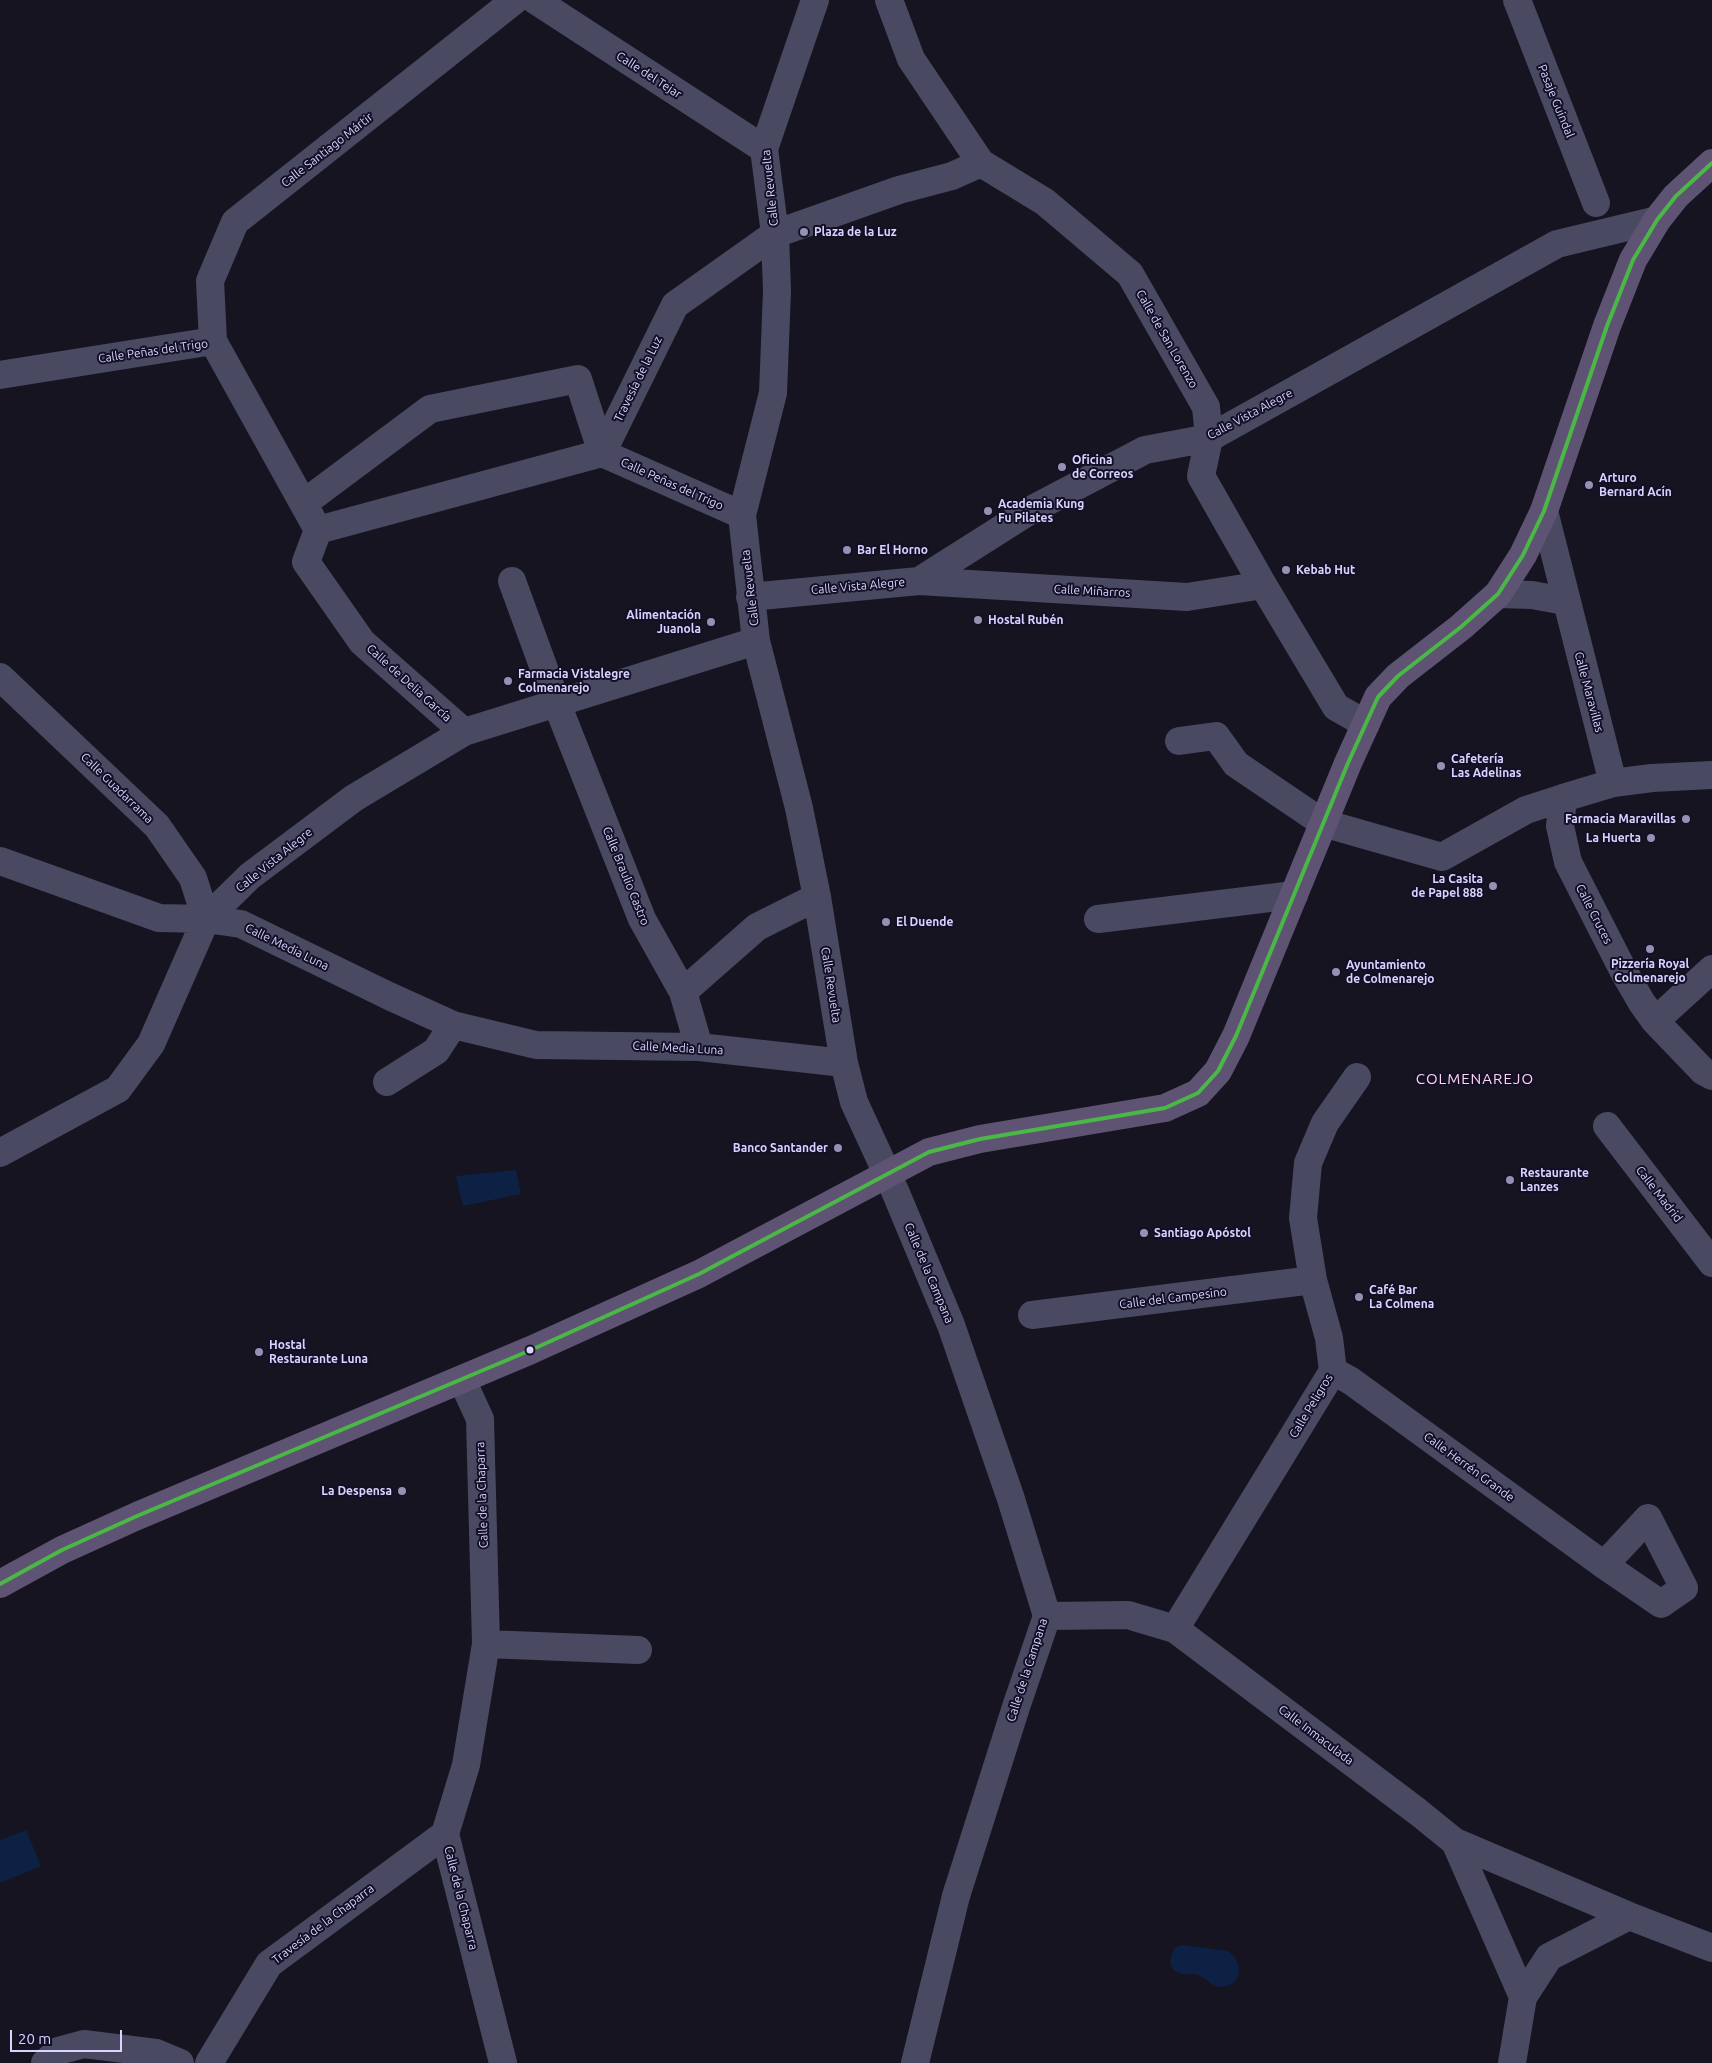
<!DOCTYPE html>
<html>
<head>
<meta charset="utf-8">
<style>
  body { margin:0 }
  #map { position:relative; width:1712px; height:2063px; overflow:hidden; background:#161421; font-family:Ubuntu,sans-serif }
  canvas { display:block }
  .scale { position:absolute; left:10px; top:2030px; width:112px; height:22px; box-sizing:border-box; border:2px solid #d9d4ff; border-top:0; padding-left:6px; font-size:15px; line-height:18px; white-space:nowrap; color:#d9d4ff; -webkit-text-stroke:4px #130f26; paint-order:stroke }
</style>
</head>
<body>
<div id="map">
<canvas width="1712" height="2063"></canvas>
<div class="scale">20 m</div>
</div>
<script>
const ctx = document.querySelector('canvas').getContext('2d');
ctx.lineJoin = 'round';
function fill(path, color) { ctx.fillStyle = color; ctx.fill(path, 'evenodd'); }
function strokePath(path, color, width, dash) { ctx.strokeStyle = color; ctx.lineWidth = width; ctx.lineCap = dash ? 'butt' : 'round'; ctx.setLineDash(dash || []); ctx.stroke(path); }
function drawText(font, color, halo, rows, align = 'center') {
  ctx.font = font + ' Ubuntu,sans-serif'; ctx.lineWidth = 4; ctx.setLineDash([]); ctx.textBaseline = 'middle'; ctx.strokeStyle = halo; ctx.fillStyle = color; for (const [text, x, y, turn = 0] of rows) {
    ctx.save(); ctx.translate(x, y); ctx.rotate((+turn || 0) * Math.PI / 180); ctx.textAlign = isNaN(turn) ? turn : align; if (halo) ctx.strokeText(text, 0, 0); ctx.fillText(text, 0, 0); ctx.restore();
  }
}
fill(new Path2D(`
  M516,1170L521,1194L463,1206L456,1176Z
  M26,1830L41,1866L0,1883V1840Z
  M1182,1945L1228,1951C1243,1961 1244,1985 1222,1987C1211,1987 1208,1979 1198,1975C1193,1973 1188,1975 1183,1974C1168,1972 1168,1958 1175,1948Z`), '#0d2144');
strokePath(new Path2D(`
  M535,0L764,149
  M815,0L764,149L775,234L777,291L773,393L742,515L756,641L799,808L817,897L844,1063L854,1102L895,1191L951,1325L1011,1499L1047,1616L1016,1707L956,1896L915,2063
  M889,0L911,59L981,163L1045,202L1130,274L1206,407L1209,438L1201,476L1263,585L1336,707L1366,724
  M1517,0L1596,203
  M213,341L210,281L235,222L515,0
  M0,375L213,341L318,530L602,453L742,515
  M602,453L675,305L775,234L899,190L952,176L981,163
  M304,503L430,409L578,379L602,453
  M1544,511L1613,783
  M318,530L306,562L362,642L464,732
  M512,581L557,704L642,919L683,992L699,1047
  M919,581L1187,597L1263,585
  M1498,594L1532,595L1565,601
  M750,597L919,581L1031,510L1145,450L1209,438L1557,244L1657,220
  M0,677L157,826L193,878L206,919
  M1179,741L1216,736L1236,764L1323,823L1442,857L1526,810L1563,798L1613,783L1652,778L1712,775
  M1563,798L1560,826L1568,862L1624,972L1642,1003L1655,1021L1703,1071L1712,1076
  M0,861L159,918L206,919L241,924L389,996L453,1025L536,1045L699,1047L844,1063
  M1098,919L1294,895
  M683,992L757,927L817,897
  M1655,1021L1712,969
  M387,1082L436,1051L453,1025
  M1607,1126L1712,1263
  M0,1153L118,1089L151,1044L206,919L250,876L354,798L464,732L756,641
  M1032,1315L1313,1280
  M1333,1371L1351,1381L1604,1565L1661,1604L1684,1588L1648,1518L1604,1565
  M462,1380L480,1419L486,1644L466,1765L445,1834L503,2063
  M1047,1616L1128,1615L1175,1629L1418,1812L1455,1842L1629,1916L1712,1948
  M1175,1629L1333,1371L1329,1338L1313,1280L1303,1218L1308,1163L1325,1123L1357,1077
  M486,1644L638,1650
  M1455,1842L1523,1997
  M45,2063L58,2051L84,2044L156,2053L180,2063
  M209,2063L269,1964L445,1834
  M1512,2063L1523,1997L1549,1957L1629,1916`), '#4a4962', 28);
strokePath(new Path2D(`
  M0,1584L62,1550L137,1516L531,1350L699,1274L929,1152L980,1139L1165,1108L1198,1093L1218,1071L1236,1036L1348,763L1378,697L1398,676L1461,627L1498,594L1523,555L1544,511L1607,326L1633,260L1657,220L1676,196L1712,163`), '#5e5373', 28);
strokePath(new Path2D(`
  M0,1584L62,1550L137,1516L531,1350L699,1274L929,1152L980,1139L1165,1108L1198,1093L1218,1071L1236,1036L1348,763L1378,697L1398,676L1461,627L1498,594L1523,555L1544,511L1607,326L1633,260L1657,220L1676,196L1712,163`), '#4ab747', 4);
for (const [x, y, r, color] of [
  [804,232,5,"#9591b1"],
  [1062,467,5,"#9591b1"],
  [1589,485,5,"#9591b1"],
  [988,511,5,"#9591b1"],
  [847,550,5,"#9591b1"],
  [1286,570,5,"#9591b1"],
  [978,620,5,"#9591b1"],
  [711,622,5,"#9591b1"],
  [508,681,5,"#9591b1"],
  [1441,766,5,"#9591b1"],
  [1686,819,5,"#9591b1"],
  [1651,838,5,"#9591b1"],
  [1493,886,5,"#9591b1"],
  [886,922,5,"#9591b1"],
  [1650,949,5,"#9591b1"],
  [1336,972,5,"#9591b1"],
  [838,1148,5,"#9591b1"],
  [1510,1180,5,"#9591b1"],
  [1144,1233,5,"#9591b1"],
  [1359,1297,5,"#9591b1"],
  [530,1350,4.5,"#d9d4ff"],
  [259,1352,5,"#9591b1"],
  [402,1491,5,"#9591b1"]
]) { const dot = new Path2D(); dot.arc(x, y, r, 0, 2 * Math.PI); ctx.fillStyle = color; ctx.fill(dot); strokePath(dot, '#130f26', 2); }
drawText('12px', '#d9d4ff', '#130f26', [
  ["Calle del Tejar",649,75,33],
  ["Pasaje Guindal",1556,101,68],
  ["Calle Santiago Mártir",327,150,-38],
  ["Calle Revuelta",770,188,-96],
  ["Calle de San Lorenzo",1167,339,60],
  ["Calle Peñas del Trigo",153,351,-8],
  ["Travesía de la Luz",638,379,-64],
  ["Calle Vista Alegre",1250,414,-28],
  ["Calle Peñas del Trigo",672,484,24],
  ["Calle Vista Alegre",858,586,-5],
  ["Calle Revuelta",750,588,-97],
  ["Calle Miñarros",1092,591,3],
  ["Calle de Delia García",409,683,42],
  ["Calle Maravillas",1589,692,75],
  ["Calle Guadarrama",117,788,44],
  ["Calle Vista Alegre",274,860,-39],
  ["Calle Braulio Castro",626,876,68],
  ["Calle Cruces",1594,914,63],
  ["Calle Media Luna",287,947,26],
  ["Calle Revuelta",831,985,81],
  ["Calle Media Luna",678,1048,3],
  ["Calle Madrid",1659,1194,52],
  ["Calle de la Campana",929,1273,67],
  ["Calle del Campesino",1173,1298,-7],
  ["Calle Peligros",1311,1406,-59],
  ["Calle Herrén Grande",1469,1467,36],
  ["Calle de la Chaparra",482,1495,-92],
  ["Calle de la Campana",1027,1670,-72],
  ["Calle Inmaculada",1316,1735,37],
  ["Calle de la Chaparra",461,1898,76],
  ["Travesía de la Chaparra",323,1924,-37]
]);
drawText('bold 12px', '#d9d4ff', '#130f26', [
  ["Plaza de la Luz",814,232],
  ["Oficina",1072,460],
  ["de Correos",1072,474],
  ["Arturo",1599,478],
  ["Bernard Acín",1599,492],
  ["Academia Kung",998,504],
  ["Fu Pilates",998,518],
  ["Bar El Horno",857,550],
  ["Kebab Hut",1296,570],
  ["Alimentación",701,615,"right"],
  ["Juanola",701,629,"right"],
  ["Hostal Rubén",988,620],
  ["Farmacia Vistalegre",518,674],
  ["Colmenarejo",518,688],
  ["Cafetería",1451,759],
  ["Las Adelinas",1451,773],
  ["Farmacia Maravillas",1676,819,"right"],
  ["La Huerta",1641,838,"right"],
  ["La Casita",1483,879,"right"],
  ["de Papel 888",1483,893,"right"],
  ["El Duende",896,922],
  ["Pizzería Royal",1650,964,"center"],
  ["Colmenarejo",1650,978,"center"],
  ["Ayuntamiento",1346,965],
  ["de Colmenarejo",1346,979],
  ["Banco Santander",828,1148,"right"],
  ["Restaurante",1520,1173],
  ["Lanzes",1520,1187],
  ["Santiago Apóstol",1154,1233],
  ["Café Bar",1369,1290],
  ["La Colmena",1369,1304],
  ["Hostal",269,1345],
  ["Restaurante Luna",269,1359],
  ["La Despensa",392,1491,"right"]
], 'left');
ctx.letterSpacing = '1px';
drawText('15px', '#ffd6f0', '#130f26', [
  ["COLMENAREJO",1475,1079]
]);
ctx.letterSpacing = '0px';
</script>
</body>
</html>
